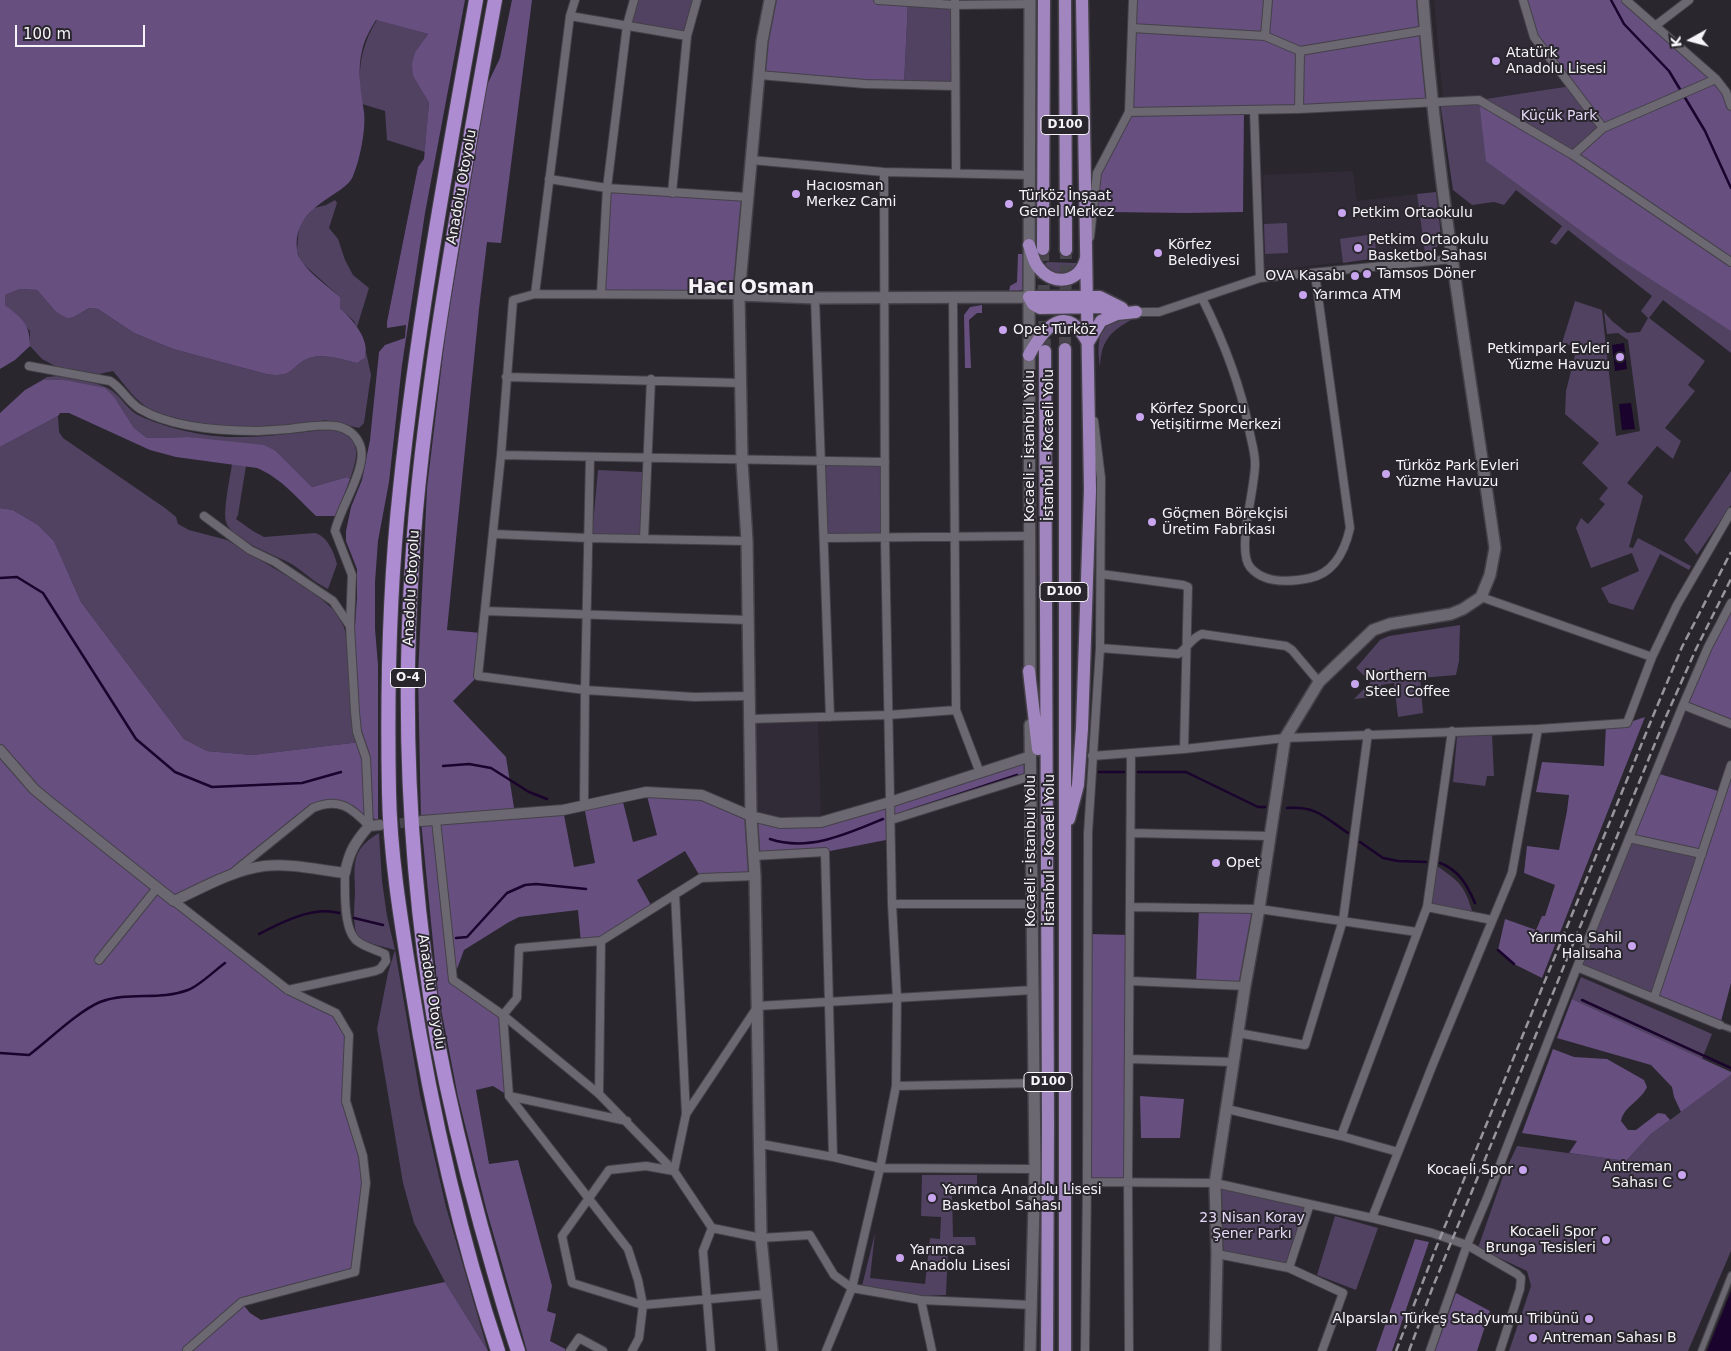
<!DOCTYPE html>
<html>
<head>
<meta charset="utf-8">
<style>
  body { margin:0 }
  #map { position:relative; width:1731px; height:1351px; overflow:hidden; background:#29262d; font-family:"DejaVu Sans",sans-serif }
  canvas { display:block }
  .north { position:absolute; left:1666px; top:15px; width:50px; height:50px; -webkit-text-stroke:4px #29262d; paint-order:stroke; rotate:263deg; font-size:14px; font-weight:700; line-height:20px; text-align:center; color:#f6f3f9 }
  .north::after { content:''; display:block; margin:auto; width:18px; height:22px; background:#f6f3f9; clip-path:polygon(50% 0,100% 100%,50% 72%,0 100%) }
  .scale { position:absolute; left:15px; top:25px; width:130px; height:22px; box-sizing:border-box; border:2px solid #f6f3f9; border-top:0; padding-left:6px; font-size:15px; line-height:18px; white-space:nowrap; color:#f6f3f9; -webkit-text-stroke:4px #29262d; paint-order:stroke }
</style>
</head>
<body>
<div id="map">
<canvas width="1731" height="1351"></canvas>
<div class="north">K</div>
<div class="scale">100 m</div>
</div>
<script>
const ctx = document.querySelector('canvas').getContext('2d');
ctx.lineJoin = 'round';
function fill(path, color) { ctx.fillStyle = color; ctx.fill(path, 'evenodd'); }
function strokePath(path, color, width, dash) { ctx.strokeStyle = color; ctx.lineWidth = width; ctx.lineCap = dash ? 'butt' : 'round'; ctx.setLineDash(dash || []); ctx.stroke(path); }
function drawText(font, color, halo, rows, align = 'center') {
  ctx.font = font + ' "DejaVu Sans",sans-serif'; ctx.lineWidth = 4; ctx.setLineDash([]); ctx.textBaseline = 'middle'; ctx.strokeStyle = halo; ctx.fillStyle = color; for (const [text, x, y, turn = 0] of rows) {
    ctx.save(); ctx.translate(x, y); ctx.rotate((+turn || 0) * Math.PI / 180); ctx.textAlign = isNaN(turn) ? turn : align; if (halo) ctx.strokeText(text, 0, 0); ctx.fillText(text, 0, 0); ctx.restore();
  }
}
fill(new Path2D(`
  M1434,0H1523L1571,86L1479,100L1443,101Z
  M1353,171L1357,201L1417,194L1425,253L1265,271L1263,175Z
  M1683,705L1731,724V765L1722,792L1656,773Z
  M818,717L821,822L751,816V719Z`), '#312b38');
fill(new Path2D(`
  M634,0H697L687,36L627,25Z
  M908,2L955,5V86L904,85Z
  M377,20L428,34L415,52L413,76L429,103L425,152L387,140L385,111L362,104C357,73 360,47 377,20Z
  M1571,86L1731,330V353L1663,300L1649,318L1705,361L1688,385L1695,391L1665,428L1681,441L1673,459L1657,446L1627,483L1643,496L1629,547L1633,548L1638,538L1691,566L1689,570L1660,554L1633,610L1609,603L1601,588L1639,571L1632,553L1591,568L1576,528L1581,518L1588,524L1605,504L1599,499L1608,488L1582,463L1599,443L1565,414L1566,391L1577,347L1562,343L1575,301L1602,310L1616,436L1640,431L1628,340L1618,333L1607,334L1604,312L1612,321L1627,333L1640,332L1648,318L1641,311L1652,296L1568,230L1556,245L1550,242L1562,226L1516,190L1504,205L1494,202L1472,205L1453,190L1440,102L1479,100Z
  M1436,192L1441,236L1435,252L1425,253L1417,194Z
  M335,200L337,203L329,228L338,239L345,260L353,275L369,288L357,327L354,321L340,308V297L301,262L297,251L299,225L314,208L326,205Z
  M1287,223L1288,253L1265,254L1264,224Z
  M1374,234L1377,258L1343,263L1340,239Z
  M1047,262L1076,263L1078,265C1076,268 1072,272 1069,274C1060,278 1049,273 1045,264Z
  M20,289L37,290L56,312L74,317L89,308L98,309L134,333L173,349L266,374C297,379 290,363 313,357C326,354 344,360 357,363L365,358L366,352L371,375L364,423L359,428L325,420L315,423C268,426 232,430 184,420C174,417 161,415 151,410C135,401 125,385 113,371L99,374L57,367L42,359L30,346V331L5,305V295Z
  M1131,320C1109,332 1101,342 1100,367C1098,351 1095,328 1115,321C1119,320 1126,320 1131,320Z
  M57,376C72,379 104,382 115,393C124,401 129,411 140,416C166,428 204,437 233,437C266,438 299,432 332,429C362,437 359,454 350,479L347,477L312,487L276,451L188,437L147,438L134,428L115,398L64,380H43L25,390L47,377Z
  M58,416L59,432L63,438L165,508L176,517L178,524L189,530L227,540L312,591L335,611L344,627L349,649L360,742L252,755L207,751L184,739L81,602L54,541L38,525L13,510L0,508V447Z
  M821,461L885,462V539L824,538Z
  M232,464L246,466L238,515L236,519L253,531L264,537L315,533C327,536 334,552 337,564L328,589C315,583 305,573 293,565C277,555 232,541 226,522C223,510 230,478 232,464Z
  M598,470L643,472L641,534H592Z
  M1731,471V505L1697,555L1684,540Z
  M1460,625L1459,661L1456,675L1420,678L1423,713L1398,717L1394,683L1381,685L1382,696L1354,699L1371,682L1356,668L1380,640L1389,636Z
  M1492,735L1494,776H1487L1485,786L1453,782L1457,736Z
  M379,833L382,881L387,916L395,950L420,1095L446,1207L488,1351L445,1282L414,1223L403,1183L377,1029L388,973L395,950L362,941L357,937C353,922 354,909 355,894C355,865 349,851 379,833Z
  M1629,838L1702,854L1654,998L1577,967Z
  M1437,866C1460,882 1465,886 1473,914L1430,906Z
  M1581,977L1712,1034L1702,1059L1572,999Z
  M1731,1075V1251L1688,1351H1509L1531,1286L1527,1271L1478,1248L1503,1176L1517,1146L1626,1161L1651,1134Z
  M922,1175H977V1189L974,1192L952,1193L953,1237H975L976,1245L948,1246L946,1295L917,1296L862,1286L875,1233L870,1278L925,1284L930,1238L940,1239L941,1217L921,1216Z
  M1215,1183L1310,1204L1289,1268L1217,1254Z
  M1335,1216L1378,1228L1356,1290L1317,1275Z`), '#514262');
fill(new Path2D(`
  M0,0H465L425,213L402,365L389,482L378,541L375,582V629L378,665V820L371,818L369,752L358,720L354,640L357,597V569L346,541V531L351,507L362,480L370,440L379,352L385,345L405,338L406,325L387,328V322L418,167L424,159L429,103L413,76L412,64L415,52L428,34L376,20C370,30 364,40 362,51C357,71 361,92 364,112C366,129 360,160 353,176C351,182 343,188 337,192C315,207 294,219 297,250C298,266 328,286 340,297V308C353,320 370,339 365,358L357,363C344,360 326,354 313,357C290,363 297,379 266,374L173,349L134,333L98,309L89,308L74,317L67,318L56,312L37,290L20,289L5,295V305C22,319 30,323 30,346L15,360L0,369Z
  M512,0H532L501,243L487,242L479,309L447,630L482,633L478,676L453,701L506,757L515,814L563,810L574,867L595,863L584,806L622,798L633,842L657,835L646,792L702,795L751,816L821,822L1031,756V776L891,820V839L825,852L755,856V876L701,878L685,851L637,880L652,907L601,941L581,943L578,910L519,917L509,922L464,950L453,980L503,1015L509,1096L493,1086L476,1090L489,1164L518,1160L552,1286L547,1311L556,1314L550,1341L569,1351H527L487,1212L458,1097L438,993L421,821L418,675L427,488L446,329L487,85L500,58Z
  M770,0H878L908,2L904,85L759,75Z
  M1133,0H1423L1432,102L1244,110L1243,212L1186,213L1108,212L1098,214L1097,173L1129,112Z
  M1523,0H1626L1716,79L1731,106V331L1618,258L1486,161L1479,100L1573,155L1603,128L1534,37Z
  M607,188L747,197L739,295L601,294Z
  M1018,254H1025L1024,289L1015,292H1009L1010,286L1017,282Z
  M982,305V313H977L969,320L971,368H965L964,315L970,307Z
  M43,380H64L105,388L115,398L134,428L147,438L188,437L264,445L276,451L312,487L347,477L350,479L336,516H316C297,498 281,478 257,468L176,457L150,450L69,413H60L58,416L0,447V413L25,390Z
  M0,508L13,510L38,525L54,541L81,602L184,739L207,751L252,755L360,742L366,758L369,826L354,810L321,804L228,878L174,901L288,990L336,1013L349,1035L346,1101L366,1183L355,1272L242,1303L250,1313L261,1320L445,1282L488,1351H0Z
  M1731,603V724L1683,705Z
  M1645,717L1542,978L1514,964L1498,950L1505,919L1536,930L1542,916H1545L1555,885L1524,873L1527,846L1559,850L1567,811L1569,795L1536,792L1542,762L1604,766L1606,725L1627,723Z
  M1731,765V983L1720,1025L1654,998L1702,854L1629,838L1656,773L1722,792Z
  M1199,908L1259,909L1245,986L1196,984Z
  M1088,934L1130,935L1128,1181L1087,1182Z
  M1572,999L1731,1072V1075L1681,1112L1674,1097L1672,1087L1651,1065L1557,1038Z
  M1553,1049L1574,1057L1607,1059L1644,1080L1647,1087C1641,1101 1624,1106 1621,1121L1628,1130H1636L1658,1113L1665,1114L1670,1120L1651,1134L1626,1161L1569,1153L1577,1141L1522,1133Z
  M1140,1096L1184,1099L1180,1138H1141Z
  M1415,1239L1429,1242L1392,1351H1376Z
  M1456,1293L1490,1311L1477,1351H1435Z`), '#674f80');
fill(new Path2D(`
  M1624,343L1627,369L1615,371L1612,345Z
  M1631,403L1635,429L1622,430L1619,404Z
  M1731,1291V1351H1707Z`), '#1a032c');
strokePath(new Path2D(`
  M1611,0L1624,24L1669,71L1705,131L1731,188
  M0,578L17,577L43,593L136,739L175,772L212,787L302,783L341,772
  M443,766L469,764L491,768L529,792L547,799
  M1099,772H1124
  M1138,772H1186L1258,807H1265
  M1287,808C1317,806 1324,817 1348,833
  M908,811L1017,775
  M770,839C808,852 847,834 883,819
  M1360,842L1383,858L1398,861L1426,862
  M1440,863C1459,870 1467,885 1475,903
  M354,918L383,925
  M259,934C282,922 313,906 339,913
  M456,938L467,937L507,893L525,885L536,884L586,889
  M1498,950L1514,964
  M1582,1000L1731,1068
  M0,1053L29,1055C50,1039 77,1012 100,1002C129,991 159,1001 188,990C199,986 214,971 225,963`), '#1a032c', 2.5);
strokePath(new Path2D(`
  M385,825L418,821`), '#48454c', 10, [10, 5]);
strokePath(new Path2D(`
  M1043,249L1045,351
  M1065,349L1066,250`), '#48454c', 12, [12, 6]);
const pedestrian = new Path2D(`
  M1720,1025L1731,1029
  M1701,1351L1731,1275`);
const minor = new Path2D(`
  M878,0L955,5L1031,4
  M955,0L956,173
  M1523,0L1534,37L1603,128
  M1626,0L1716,79L1726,92L1731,106
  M570,16L687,36
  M1655,26L1689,0
  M1132,28L1265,36L1268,0
  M1265,36L1300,51L1426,30
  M759,75L865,84L955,86
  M1299,109L1300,51
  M1254,110L1260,278
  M1129,112L1299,109L1479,100L1573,155L1731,262
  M1573,155L1603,128L1716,79
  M751,160L884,172L1029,175
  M549,179L607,188L747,197
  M672,193L687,36L697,0
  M1090,237L1097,173L1129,112L1133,0
  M535,294L570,16L575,0
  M601,294L607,188L627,25L634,0
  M739,295L535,294L513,300L501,455L478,676L585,690L694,697L750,696
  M953,297L956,710L980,773
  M815,298L830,717
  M1202,298C1223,340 1240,383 1249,429C1251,440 1255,452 1255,463C1256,486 1236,550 1250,567C1264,584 1291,582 1310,578C1335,573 1345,550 1350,528L1315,274
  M1136,312H1159L1260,278L1453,259
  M29,366L110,381C122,388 128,402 140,409C172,428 222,431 258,431C271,430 284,430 296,428C318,426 349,418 360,445C369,466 339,509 335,531L352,575L350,626L355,712L357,732L366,758L369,826
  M506,377L741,383
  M1094,421L1101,478L1100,648L1088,833L1087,1182L1215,1183L1372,1218L1432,1233L1467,1245L1517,1274L1521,1278L1520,1289L1500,1351
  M501,455L885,462
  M204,516L250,550L275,562L333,601L350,626
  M493,534L588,538L747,541
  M824,538L1029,536
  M644,539L651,379
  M1101,574L1183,585L1188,587L1184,749
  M1481,597L1652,657
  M485,611L748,620
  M1100,648L1178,654C1187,649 1191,638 1202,634L1286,646L1292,650L1319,682
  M1683,705L1731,724
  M751,719L888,715L956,710
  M1092,756L1184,749L1285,738L1538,729L1627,723L1652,657L1677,605L1731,512
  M584,806L585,690L590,457
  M436,820L453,980L503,1015L599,1094L674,1171L712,1228L761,1238L810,1235L834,1275L852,1288L921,1300L1032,1305
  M891,820L1031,776
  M1131,833L1270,836
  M1629,838L1702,854
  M754,856L825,852L833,1157
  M235,871L313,808C339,797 352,808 369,826
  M675,894L686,1114L674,1171L646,1166L609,1170L562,1236L572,1283L643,1305L767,1294
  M174,901L288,990L336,1013L349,1035L346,1101L363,1156L366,1183L355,1272L242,1302L187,1350V1351
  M892,904H1032
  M1131,907L1259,909L1417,932
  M1427,907L1492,920
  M99,960L157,888
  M1577,967L1720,1025
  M1130,981L1245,986
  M288,990L375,971L380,969L386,961L385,954C377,950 364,947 357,941C343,930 345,890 345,873
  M1654,998L1731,765
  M1238,1033L1305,1045L1343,920L1368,733
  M1129,1059L1234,1062
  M896,1086L1035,1083
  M599,1094L601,941
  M509,1096L627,1121
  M1227,1109L1341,1136L1398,1152
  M686,1114L758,1006L1033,990
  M1341,1136L1427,907L1452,731
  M761,1144L833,1157L880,1168L1035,1169
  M1372,1218L1433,1064L1512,873L1538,729
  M1217,1254L1289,1268L1343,1293L1322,1351
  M1289,1268L1310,1204
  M921,1300L932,1351
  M570,1351L579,1338L603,1351
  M632,1351L639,1338L643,1305L638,1280L628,1249L509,1096L503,1015L517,998L519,948L601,941L701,878L755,876
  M711,1351L703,1251L712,1228
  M826,1351L852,1288L880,1168L896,1086L897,998L892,904L885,539L884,172
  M1085,1351L1087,1182
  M1129,1351L1128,1181L1131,753
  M1430,1351L1467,1245L1487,1198L1577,967L1683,705L1708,647L1731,603`);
const tertiary = new Path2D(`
  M0,750L34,789L52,804L174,901C202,888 233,870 264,866C290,863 319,870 345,873C349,852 355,842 369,826L380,825
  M421,821L563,810L646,792L702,795L751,816L780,823L821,822L890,802L1031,756`);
const secondary = new Path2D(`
  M770,0L762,41L739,295L742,461L747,541L751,816L755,876L761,1238L772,1351
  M739,295L815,298L1029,297
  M1030,679L1029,297L1030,0
  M1030,725L1035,1169L1030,1351
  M1215,1351L1217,1254L1215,1183L1245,986L1259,909L1285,738L1319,682L1373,630L1390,624L1451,614L1463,609L1481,597L1490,575L1495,548C1469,366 1437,184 1423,0`);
const trunk = new Path2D(`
  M1065,0L1066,250
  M1029,245C1032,252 1033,261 1038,267C1053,287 1080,283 1086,258
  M1043,249L1044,0
  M1029,297L1033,304L1040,308L1101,307L1117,314L1136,312
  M1029,297H1100L1122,308
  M1089,341L1101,321L1117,314
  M1065,349V1351
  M1045,351L1048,1125L1047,1351
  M1029,355C1045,326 1066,302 1088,343
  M1029,671L1038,749
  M1069,819L1078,785L1082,728L1090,490L1082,0`);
const motorway = new Path2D(`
  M476,0C447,163 417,325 400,489C389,590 387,691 389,792C390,855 401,921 411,983C431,1108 458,1231 498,1351
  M495,0C474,115 453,230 436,346C426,418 416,492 412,565C402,722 410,882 437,1038C449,1101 464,1164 481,1226C493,1268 504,1310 518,1351`);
strokePath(pedestrian, '#444148', 8);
strokePath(minor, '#444148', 10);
strokePath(tertiary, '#444148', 12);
strokePath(secondary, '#444148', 14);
strokePath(trunk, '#444148', 15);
strokePath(motorway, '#444148', 16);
strokePath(pedestrian, '#6c6871', 5.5);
strokePath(minor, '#6c6871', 8);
strokePath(tertiary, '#6c6871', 10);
strokePath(secondary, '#6c6871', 11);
strokePath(trunk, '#a185be', 12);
strokePath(motorway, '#ae8cd2', 14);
strokePath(new Path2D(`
  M1396,1351L1436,1248L1653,716L1682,647L1731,552
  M1409,1351L1432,1289L1665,719L1696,649L1731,579`), '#98959c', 2.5, [8, 4]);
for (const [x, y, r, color] of [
  [1496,61,5,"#c8a5ee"],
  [796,194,5,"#c8a5ee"],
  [1009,204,5,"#c8a5ee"],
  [1342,213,5,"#c8a5ee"],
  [1358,248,5,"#c8a5ee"],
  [1158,253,5,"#c8a5ee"],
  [1367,274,5,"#c8a5ee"],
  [1355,276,5,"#c8a5ee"],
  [1303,295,5,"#c8a5ee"],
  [1003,330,5,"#c8a5ee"],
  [1620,357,5,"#c8a5ee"],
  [1140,417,5,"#c8a5ee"],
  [1386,474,5,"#c8a5ee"],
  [1152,522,5,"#c8a5ee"],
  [1355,684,5,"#c8a5ee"],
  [1216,863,5,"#c8a5ee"],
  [1632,946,5,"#c8a5ee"],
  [1523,1170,5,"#c8a5ee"],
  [1682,1175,5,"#c8a5ee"],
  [932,1198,5,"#c8a5ee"],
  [1606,1240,5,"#c8a5ee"],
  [900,1258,5,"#c8a5ee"],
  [1589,1319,5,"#c8a5ee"],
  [1533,1338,5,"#c8a5ee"]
]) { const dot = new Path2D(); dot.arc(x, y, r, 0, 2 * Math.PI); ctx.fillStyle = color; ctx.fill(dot); strokePath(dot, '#29262d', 2); }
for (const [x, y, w] of [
  [1065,125,48],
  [1064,592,48],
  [408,678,35],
  [1048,1082,48]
]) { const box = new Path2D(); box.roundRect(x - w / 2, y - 9.5, w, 19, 4); ctx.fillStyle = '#29262d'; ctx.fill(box); strokePath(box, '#f6f3f9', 1); }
drawText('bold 12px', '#f6f3f9', null, [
  ["D100",1065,125],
  ["D100",1064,592],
  ["O-4",408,678],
  ["D100",1048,1082]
]);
drawText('14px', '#f6f3f9', '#29262d', [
  ["Atatürk",1506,53],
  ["Anadolu Lisesi",1506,69],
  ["Hacıosman",806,186],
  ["Merkez Cami",806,202],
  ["Türköz İnşaat",1019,196],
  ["Genel Merkez",1019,212],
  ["Petkim Ortaokulu",1352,213],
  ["Petkim Ortaokulu",1368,240],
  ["Basketbol Sahası",1368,256],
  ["Körfez",1168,245],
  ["Belediyesi",1168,261],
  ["Tamsos Döner",1377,274],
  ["OVA Kasabı",1345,276,"right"],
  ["Yarımca ATM",1313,295],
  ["Opet Türköz",1013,330],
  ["Petkimpark Evleri",1610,349,"right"],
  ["Yüzme Havuzu",1610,365,"right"],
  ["Körfez Sporcu",1150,409],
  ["Yetişitirme Merkezi",1150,425],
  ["Türköz Park Evleri",1396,466],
  ["Yüzme Havuzu",1396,482],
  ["Göçmen Börekçisi",1162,514],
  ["Üretim Fabrikası",1162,530],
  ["Northern",1365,676],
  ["Steel Coffee",1365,692],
  ["Opet",1226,863],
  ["Yarımca Sahil",1622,938,"right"],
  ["Halısaha",1622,954,"right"],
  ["Antreman",1672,1167,"right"],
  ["Sahası C",1672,1183,"right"],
  ["Kocaeli Spor",1513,1170,"right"],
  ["Yarımca Anadolu Lisesi",942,1190],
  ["Basketbol Sahası",942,1206],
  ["Kocaeli Spor",1596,1232,"right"],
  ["Brunga Tesisleri",1596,1248,"right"],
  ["Yarımca",910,1250],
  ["Anadolu Lisesi",910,1266],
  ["Alparslan Türkeş Stadyumu Tribünü",1579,1319,"right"],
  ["Antreman Sahası B",1543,1338]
], 'left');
drawText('14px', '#e6d8f7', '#29262d', [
  ["Küçük Park",1559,116],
  ["23 Nisan Koray",1252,1218],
  ["Şener Parkı",1252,1234]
]);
drawText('14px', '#f6f3f9', '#29262d', [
  ["Anadolu Otoyolu",462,187,-80],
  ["İstanbul - Kocaeli Yolu",1049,445,-90],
  ["Kocaeli - İstanbul Yolu",1030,446,-90],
  ["Anadolu Otoyolu",412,588,-87],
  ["İstanbul - Kocaeli Yolu",1050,850,-90],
  ["Kocaeli - İstanbul Yolu",1031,851,-90],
  ["Anadolu Otoyolu",431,992,81]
]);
drawText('bold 19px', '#f6f3f9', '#29262d', [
  ["Hacı Osman",751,288]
]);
</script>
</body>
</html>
